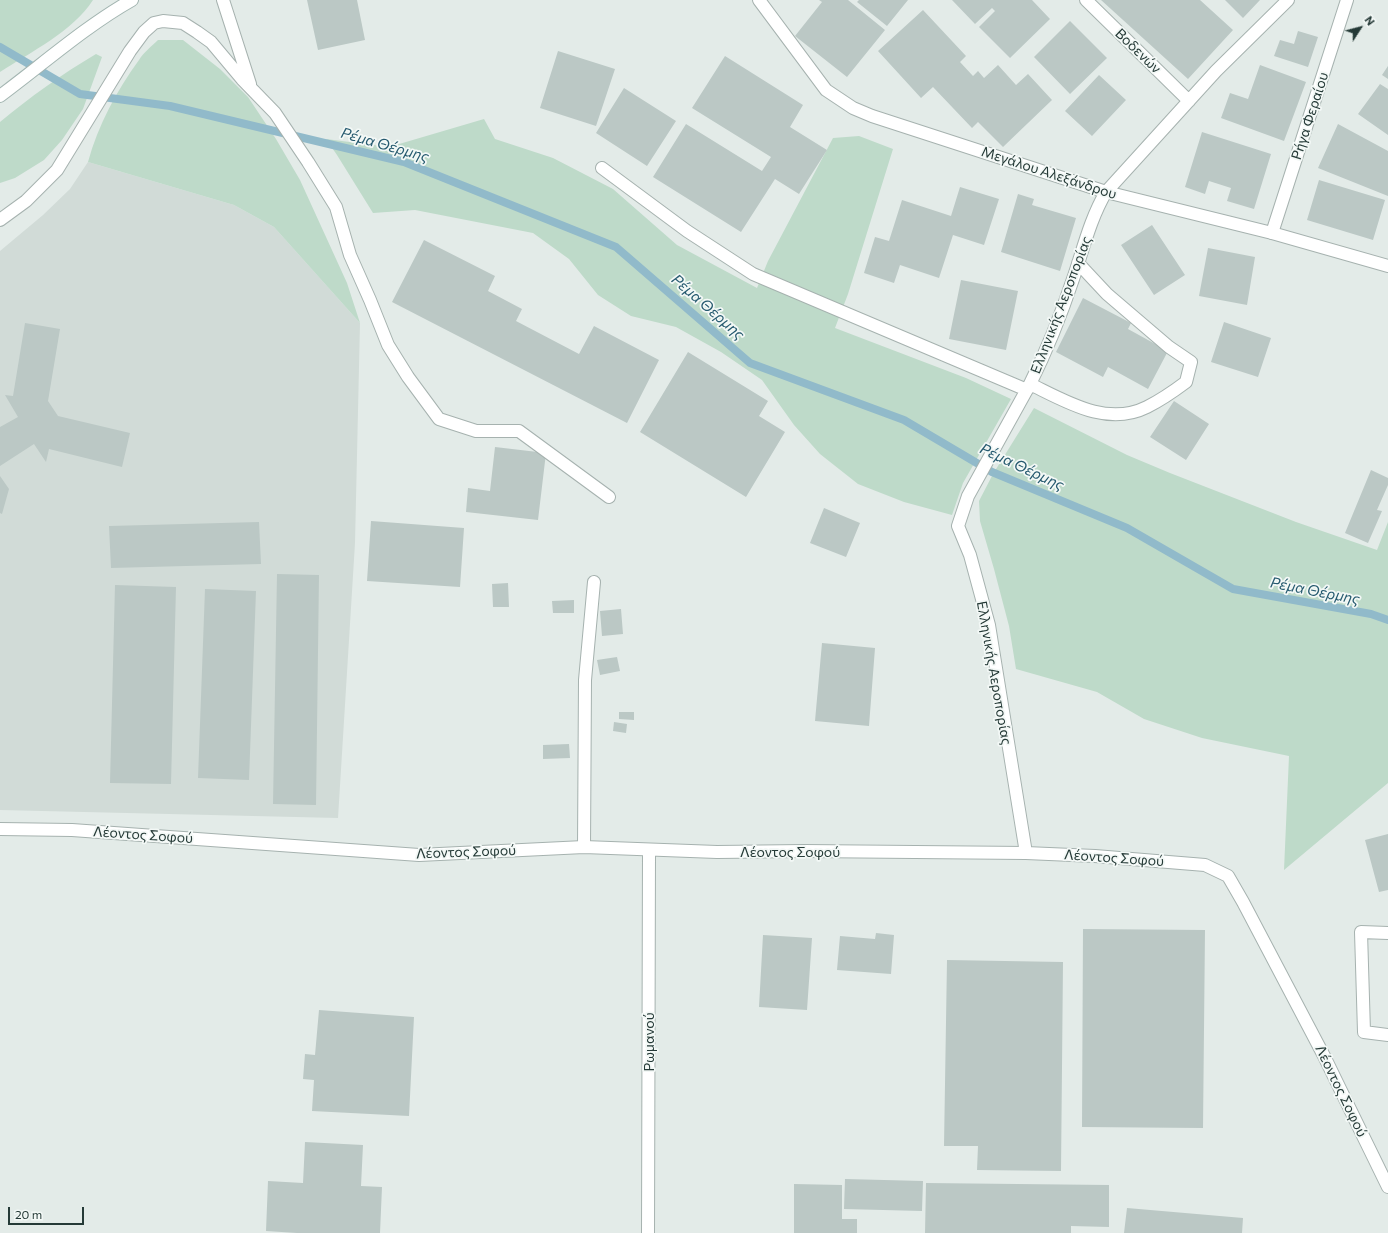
<!DOCTYPE html>
<html>
<head>
<meta charset="utf-8">
<style>
  body { margin:0 }
  #map { position:relative; width:1388px; height:1233px; overflow:hidden; background:#e3ebe8; font-family:Commissioner,sans-serif }
  canvas { display:block }
  .north { position:absolute; left:1340px; top:8px; width:40px; height:40px; -webkit-text-stroke:3px #f3f8f6; paint-order:stroke; rotate:54deg; font-size:11px; font-weight:700; line-height:16px; text-align:center; color:#253a37 }
  .north::after { content:''; display:block; margin:auto; width:14px; height:18px; background:#253a37; clip-path:polygon(50% 0,100% 100%,50% 72%,0 100%) }
  .scale { position:absolute; left:8px; top:1207px; width:76px; height:18px; box-sizing:border-box; border:2px solid #253a37; border-top:0; padding-left:5px; font-size:12px; line-height:14px; white-space:nowrap; color:#253a37; -webkit-text-stroke:3px #f3f8f6; paint-order:stroke }
</style>
</head>
<body>
<div id="map">
<canvas width="1388" height="1233"></canvas>
<div class="north">N</div>
<div class="scale">20 m</div>
</div>
<script>
const ctx = document.querySelector('canvas').getContext('2d');
ctx.lineJoin = 'round';
function fill(path, color) { ctx.fillStyle = color; ctx.fill(path, 'evenodd'); }
function strokePath(path, color, width, dash) { ctx.strokeStyle = color; ctx.lineWidth = width; ctx.lineCap = dash ? 'butt' : 'round'; ctx.setLineDash(dash || []); ctx.stroke(path); }
function drawText(font, color, halo, rows, align = 'center') {
  ctx.font = font + ' Commissioner,sans-serif'; ctx.lineWidth = 3.5; ctx.setLineDash([]); ctx.textBaseline = 'middle'; ctx.strokeStyle = halo; ctx.fillStyle = color; for (const [text, x, y, turn = 0] of rows) {
    ctx.save(); ctx.translate(x, y); ctx.rotate((+turn || 0) * Math.PI / 180); ctx.textAlign = isNaN(turn) ? turn : align; if (halo) ctx.strokeText(text, 0, 0); ctx.fillText(text, 0, 0); ctx.restore();
  }
}
fill(new Path2D(`
  M88,162L234,205L274,227L360,323L355,543L338,818L0,810V251L43,215L70,189Z`), '#d1dbd7');
fill(new Path2D(`
  M0,0H93C73,31 31,52 0,72Z
  M158,40H183L220,69L248,97L276,139L300,180L347,283L360,323L274,227L234,205L88,162C98,125 117,90 139,60C144,52 152,46 158,40Z
  M96,54L102,57L83,109L62,140L44,160L15,178L0,183V122C30,97 62,74 96,54Z
  M484,119L495,139L553,158L613,189L677,245L757,288L768,261L833,138L859,136L893,149L848,294L835,328L966,378L1011,399L963,483L952,515L904,502L858,484L820,454L794,425L762,380L721,352L676,327L631,316L598,295L569,259L533,233L415,210L373,213L337,155L326,139L389,147Z
  M1034,408L1127,455L1170,473L1296,522L1377,550L1388,522V783L1284,870L1289,756L1202,738L1144,719L1097,692L1016,669L1009,626L994,569L980,521L979,501L993,474Z`), '#bedac9');
strokePath(new Path2D(`
  M0,47L80,94L170,106L404,162L616,247L750,363L904,420L992,472L1127,528L1233,589L1371,614L1388,620`), '#91baca', 8);
fill(new Path2D(`
  M307,0H357L365,40L318,50Z
  M819,0H848L885,30L847,77L795,36L822,2Z
  M859,0H908L887,26L857,2Z
  M952,0H1032L1050,19L1010,58L979,27L995,11L992,8L975,24Z
  M1101,0H1200L1233,30L1188,79Z
  M1225,0H1260L1243,18Z
  M923,10L966,56L960,62L973,76L978,71L984,78L998,65L1016,85L1028,74L1052,100L1003,147L978,122L972,128L933,87L921,98L878,51Z
  M1070,21L1107,58L1070,94L1034,57Z
  M1298,31L1318,37L1308,67L1274,56L1280,40L1294,44Z
  M558,51L615,69L596,126L540,108Z
  M725,56L803,105L790,127L827,150L799,194L775,179L741,232L653,177L686,124L762,171L771,157L692,108Z
  M1260,65L1306,82L1284,141L1221,118L1230,93L1248,99Z
  M1388,66V79L1382,75Z
  M1099,75L1126,100L1092,136L1065,111Z
  M1380,84L1388,89V135L1358,114Z
  M624,88L676,121L647,166L596,133Z
  M1338,124L1388,151V196L1318,168Z
  M1202,132L1271,154L1254,209L1227,201L1231,188L1209,181L1205,194L1185,187Z
  M1319,180L1385,200L1373,240L1307,220Z
  M960,187L999,199L984,245L953,235L939,278L900,265L894,283L864,273L875,237L889,241L902,200L951,216Z
  M1018,194L1034,199L1032,205L1076,218L1060,271L1001,252Z
  M1152,225L1185,275L1154,295L1121,245Z
  M424,240L495,276L488,291L522,309L516,321L579,354L594,326L659,360L627,423L392,302Z
  M1208,248L1255,257L1247,305L1199,296Z
  M961,280L1018,291L1006,350L949,339Z
  M1083,298L1131,323L1128,329L1168,351L1148,389L1108,367L1103,377L1056,352Z
  M1224,322L1271,338L1258,377L1211,362Z
  M25,323L60,329L48,401L58,416L130,433L122,467L49,449L46,462L34,444L0,466V427L18,417L5,395L13,396Z
  M688,352L768,401L759,416L785,432L746,497L640,432Z
  M1174,401L1209,424L1186,460L1150,437Z
  M495,447L546,453L538,520L466,512L468,488L490,491Z
  M1371,470L1388,478V485L1377,510L1382,511L1368,543L1345,533Z
  M0,476L9,489L2,514L0,513Z
  M824,508L860,523L846,557L810,543Z
  M371,521L464,528L460,587L367,581Z
  M259,522L261,564L111,568L109,526Z
  M277,574L319,575L316,805L273,804Z
  M508,583L509,607H493L492,584Z
  M115,585L176,587L171,784L110,783Z
  M205,589L256,591L249,780L198,778Z
  M574,600V613H553L552,601Z
  M621,609L623,634L602,636L600,611Z
  M822,643L875,648L869,726L815,721Z
  M617,657L620,671L600,675L597,660Z
  M619,712H634V720L619,719Z
  M614,722L627,724L626,733L613,731Z
  M569,744L570,758L543,759V745Z
  M1388,834V890L1379,892L1365,840Z
  M1083,929L1205,930L1203,1128L1082,1127Z
  M876,933L894,935L891,974L837,970L840,936L875,939Z
  M763,935L812,938L807,1010L759,1007Z
  M947,960L1063,962L1061,1171L977,1170L978,1146H944Z
  M319,1010L414,1017L409,1116L312,1111L314,1080L303,1079L305,1054L315,1055Z
  M305,1142L363,1145L361,1186L382,1187L380,1233H297L266,1231L268,1181L303,1183Z
  M845,1179L923,1181L922,1211L844,1209Z
  M926,1183L1109,1185V1227L1071,1226V1233H925Z
  M794,1184L842,1185V1219H857V1233H794Z
  M1127,1208L1243,1218L1242,1233H1124Z`), '#bbc8c5');
const service = new Path2D(`
  M584,847L585,680L594,582
  M1388,933L1361,932L1364,1032L1388,1035`);
const minor = new Path2D(`
  M223,0L250,84
  M1086,0L1189,101
  M602,168L687,231L753,274L1027,390
  M0,220L26,201L57,170L130,51L144,32L154,23L163,21L183,23L197,32L211,42L242,79L275,113L308,162L336,207L350,255L370,300L388,345L408,377L439,419L476,431H519L609,497
  M1272,233L1347,0
  M1030,384C1067,402 1107,427 1147,407C1161,400 1174,391 1186,382L1191,362L1169,347L1107,294L1078,263
  M0,829L72,830L419,855L584,847L717,852L804,851L1026,853L1095,856L1205,865L1228,876L1243,902L1324,1056L1388,1187
  M1026,853L989,625L970,555L958,526L968,496L1030,384C1047,350 1061,315 1073,279C1083,250 1090,219 1106,192L1216,71L1288,0
  M648,1233L649,851`);
const tertiary = new Path2D(`
  M759,0L826,90L853,108L872,116L1106,192L1272,233L1388,266`);
const secondary = new Path2D(`
  M0,96C43,64 86,26 132,0`);
strokePath(service, '#a6b2af', 14);
strokePath(minor, '#a6b2af', 14);
strokePath(tertiary, '#a6b2af', 14);
strokePath(secondary, '#a3b5b1', 14);
strokePath(service, '#fff', 12);
strokePath(minor, '#fff', 12);
strokePath(tertiary, '#fff', 12);
strokePath(secondary, '#fff', 12);
drawText('14px', '#253a37', '#f3f8f6', [
  ["Βοδενών",1138,51,44],
  ["Ρήγα Φεραίου",1310,116,-72],
  ["Μεγάλου Αλεξάνδρου",1049,173,18],
  ["Ελληνικής Αεροπορίας",1061,305,-69],
  ["Ελληνικής Αεροπορίας",994,673,80],
  ["Λέοντος Σοφού",143,835,4],
  ["Λέοντος Σοφού",466,852,-2],
  ["Λέοντος Σοφού",790,852],
  ["Λέοντος Σοφού",1114,858,4],
  ["Ρωμανού",649,1042,-90],
  ["Λέοντος Σοφού",1341,1091,64]
]);
drawText('italic 15px', '#265a6f', '#f3f8f6', [
  ["Ρέμα Θέρμης",385,145,16],
  ["Ρέμα Θέρμης",708,307,41],
  ["Ρέμα Θέρμης",1022,467,25],
  ["Ρέμα Θέρμης",1315,591,11]
]);
</script>
</body>
</html>
